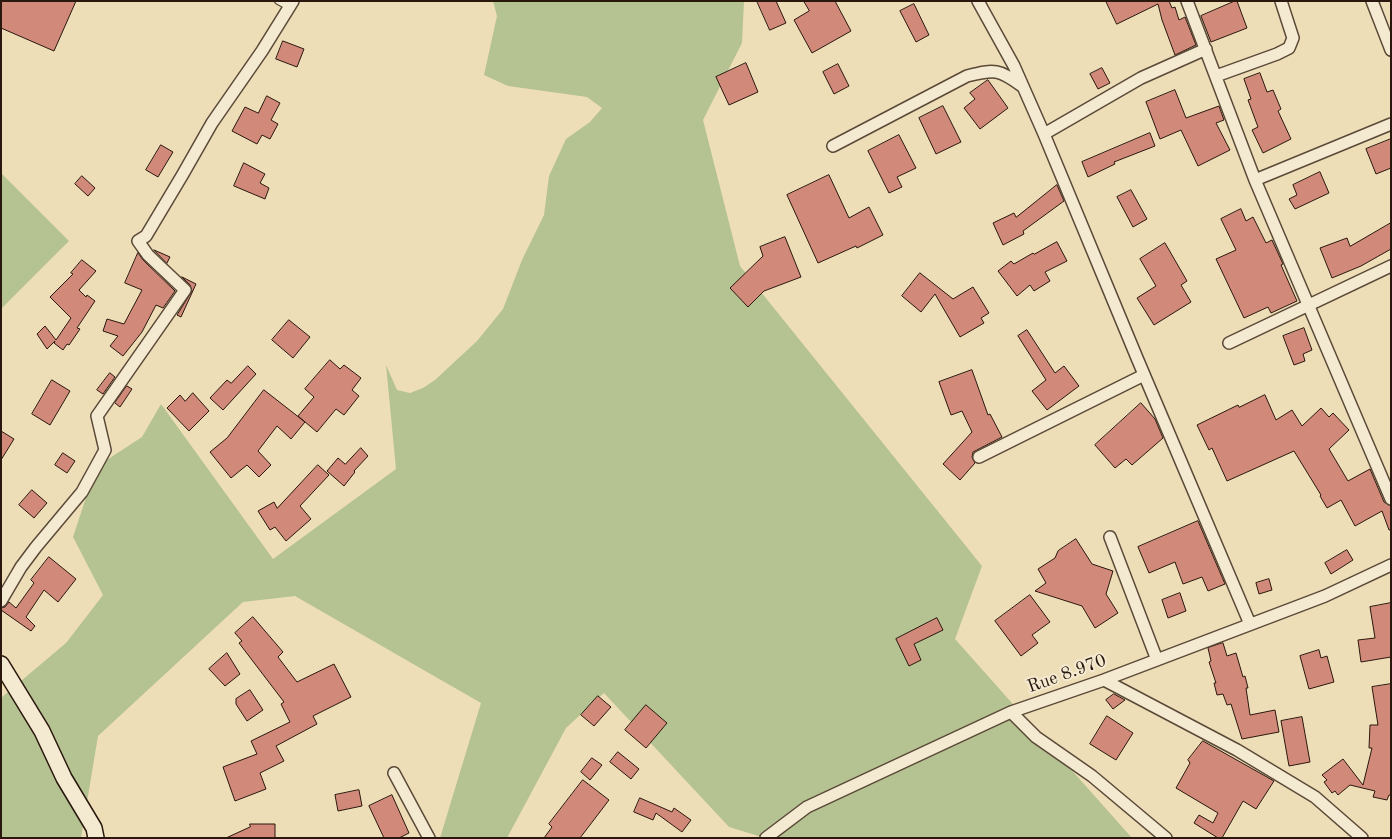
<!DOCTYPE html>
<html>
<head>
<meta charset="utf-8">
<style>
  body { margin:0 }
  #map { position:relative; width:1392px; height:839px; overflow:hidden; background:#eedeb8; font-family:"Old Standard TT",serif }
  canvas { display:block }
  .frame { position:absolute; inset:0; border:2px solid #2a170d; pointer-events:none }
</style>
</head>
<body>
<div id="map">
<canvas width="1392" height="839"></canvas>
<div class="frame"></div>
</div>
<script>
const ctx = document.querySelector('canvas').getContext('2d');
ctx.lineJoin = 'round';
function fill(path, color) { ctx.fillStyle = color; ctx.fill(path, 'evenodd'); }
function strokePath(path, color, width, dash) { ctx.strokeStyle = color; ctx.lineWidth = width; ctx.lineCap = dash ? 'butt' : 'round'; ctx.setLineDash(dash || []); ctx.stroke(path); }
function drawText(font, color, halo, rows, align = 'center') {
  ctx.font = font + ' "Old Standard TT",serif'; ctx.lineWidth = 4; ctx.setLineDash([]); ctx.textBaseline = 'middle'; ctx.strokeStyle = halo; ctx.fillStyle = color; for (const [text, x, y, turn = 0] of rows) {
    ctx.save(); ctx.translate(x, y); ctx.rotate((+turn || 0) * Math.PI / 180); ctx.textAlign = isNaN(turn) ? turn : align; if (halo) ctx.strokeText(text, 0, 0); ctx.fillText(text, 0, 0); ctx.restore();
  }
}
fill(new Path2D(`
  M493,1H744L742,43L703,120L740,266L982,566L955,639L1132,838H765L729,827L604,693L566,728L507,838H440L481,703L295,596L243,602L98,736L81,838H1L2,697L66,643L103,595L73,537L96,467L142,437L161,404L273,559L396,469L386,365L397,390L410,393L423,388L435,380L477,341L503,309L522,260L544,215L549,176L566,139L590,122L602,108L587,97L508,86L484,75L497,16Z
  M1,173L69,241L1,309Z`), '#b5c292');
const building = new Path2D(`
  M1,1H76L54,51L1,28Z
  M757,1H776L786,23L770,30Z
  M804,1H835L851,31L812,53L794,20L809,11Z
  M1106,1H1169L1172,8L1175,7L1179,20L1185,17L1196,45L1175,55L1162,20L1158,4L1117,24Z
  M1235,1H1237L1247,28L1211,42L1201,16Z
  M914,4L929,35L916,42L900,11Z
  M283,41L304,49L297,67L276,59Z
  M746,63L758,92L729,105L716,77Z
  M838,64L849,86L834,94L823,72Z
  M1102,68L1110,83L1098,89L1090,74Z
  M1260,73L1267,92L1273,90L1281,109L1278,111L1291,139L1263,153L1252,130L1258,127L1248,100L1251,99L1244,79Z
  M988,80L1008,108L980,129L964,108L975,99L970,93Z
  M1175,90L1186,118L1219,106L1224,120L1216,123L1230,150L1198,166L1181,130L1160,139L1146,102Z
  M267,96L280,103L271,120L278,124L270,139L262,135L257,144L232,131L245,107L258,113Z
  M943,106L961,142L936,154L919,118Z
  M1150,133L1155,146L1114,162L1115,164L1088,177L1082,162Z
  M899,135L916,168L897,177L902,187L889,193L868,151Z
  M1391,139V168L1376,174L1366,149Z
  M161,145L173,152L158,177L146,170Z
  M244,163L265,174L260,183L269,188L265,199L234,186Z
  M1320,172L1329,193L1295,209L1289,199L1297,195L1293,185Z
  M829,175L849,218L869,207L883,235L857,248L856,246L818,263L787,195Z
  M82,176L95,188L88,196L75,184Z
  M1057,185L1064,201L1023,231L1024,234L1003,245L993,223L1014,213L1016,217Z
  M1131,190L1147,219L1133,227L1117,197Z
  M1241,209L1246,221L1253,217L1266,243L1272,240L1283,264L1281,265L1297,301L1271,313L1268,307L1244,318L1216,259L1236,250L1221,219Z
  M1391,223V249L1361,266L1332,278L1320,248L1347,238L1350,246Z
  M785,237L801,277L764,291L748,307L730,288L763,256L760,247Z
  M1057,242L1067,261L1045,272L1050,281L1034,291L1030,285L1017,296L998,271L1011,261L1014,264L1033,253L1034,254Z
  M1165,243L1187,281L1181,285L1191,302L1154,325L1137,298L1156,286L1140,259Z
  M154,250L170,257L167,263Z
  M138,253L143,260L175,291L163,308L156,305L142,332L123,356L110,346L118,336L103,331L107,319L124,324L142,290L125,283Z
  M82,260L96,271L79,290L86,297L87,295L95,301L77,328L80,329L69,345L67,344L63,350L54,343L55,341L47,349L37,334L45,326L56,340L71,318L50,297L73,274L71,273Z
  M920,273L953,299L973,287L989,313L981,318L984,323L960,337L935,294L921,312L902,296Z
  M182,277L196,284L181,317L177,315L192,291L190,285Z
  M289,320L310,337L293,358L272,340Z
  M1304,328L1312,350L1303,354L1305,361L1294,365L1283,336Z
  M1027,330L1055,373L1064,366L1079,386L1047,410L1032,391L1046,380L1018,336Z
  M330,360L340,369L344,365L361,378L352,390L359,396L344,415L336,409L317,432L298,416L314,397L305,389Z
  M248,366L256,374L223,410L210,398L227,380L231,383Z
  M972,370L988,415L990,414L1002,437L973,452L972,457L975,463L960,480L943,464L972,432L962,411L951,415L939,382Z
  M110,373L115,377L103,394L97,390Z
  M52,380L70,391L50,425L32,414Z
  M127,386L132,389L120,407L115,403Z
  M264,390L305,422L291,439L277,426L258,451L271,465L259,477L247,465L231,478L210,452L227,438Z
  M193,393L209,411L189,431L167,408L180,395L185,401Z
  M1265,395L1276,420L1292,410L1302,426L1321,408L1329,417L1333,413L1349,430L1329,449L1348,481L1370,469L1384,502L1391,506V530H1389L1382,511L1355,526L1341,500L1327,508L1320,496L1321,495L1294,451L1227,481L1212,448L1209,450L1197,425L1238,405L1239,407Z
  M1141,403L1155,419L1163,438L1132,465L1126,459L1115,468L1095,445Z
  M1,431L14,439L1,460Z
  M361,448L368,456L354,471L355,472L344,486L327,471L338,458L345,464Z
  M63,453L75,461L67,473L55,465Z
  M318,465L329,475L300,506L311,519L286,541L275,527L270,530L258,511L274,502L277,508Z
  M32,490L47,503L34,518L19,505Z
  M1198,521L1225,584L1208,591L1202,577L1183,584L1175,562L1149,573L1138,547Z
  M1076,539L1092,564L1113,571L1106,594L1118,613L1095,628L1082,606L1035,591L1046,583L1038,569L1055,558L1058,551Z
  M1347,550L1353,560L1331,574L1325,563Z
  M49,557L76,579L58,602L44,590L26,617L35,626L31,631L1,610V608L5,607L9,602L16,608L34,583L31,580Z
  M1269,579L1272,590L1259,594L1256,583Z
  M1180,593L1186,611L1168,618L1162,600Z
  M1030,595L1050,622L1032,635L1038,643L1021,656L995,621Z
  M1391,603V657L1361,662L1358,640L1375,638L1370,607Z
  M253,617L283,652L278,657L297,682L334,664L351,697L313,716L317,724L276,746L284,761L260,773L266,789L235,801L223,767L257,754L251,741L290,722L281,704L284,702L239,643L242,641L235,633Z
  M937,618L943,630L914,644L921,660L909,666L896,639Z
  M1223,643L1227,656L1236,653L1243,677L1245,676L1248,688H1246L1250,715L1275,710L1279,732L1242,739L1231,704L1227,705L1223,694L1217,695L1214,683H1216L1209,662L1211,661L1208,648Z
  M1319,650L1321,658L1327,656L1334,682L1309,689L1300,656Z
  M227,653L240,674L225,686L209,669Z
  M1391,684V795H1389L1387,800L1373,797L1375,791L1350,785L1338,795L1335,791L1332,793L1324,782L1327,780L1322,775L1343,759L1363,785L1372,748H1369L1370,725H1378L1372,687Z
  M250,690L263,710L247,721L236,704V699Z
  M1114,694L1125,700L1113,709L1106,700Z
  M598,696L611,707L594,726L581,715Z
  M646,705L667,723L646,748L625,730Z
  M1107,716L1133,733L1116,760L1090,744Z
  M1302,717L1310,762L1289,766L1281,721Z
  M1203,741L1274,781L1256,809L1243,801L1222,838H1218L1194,823L1199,815L1213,823L1218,813L1176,788L1190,763L1188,760Z
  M618,752L639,769L631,779L610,762Z
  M592,758L602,765L590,780L581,772Z
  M583,780L609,800L580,838H544L552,827L549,824Z
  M359,790L362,806L338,811L335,795Z
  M392,795L409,833L399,838H384L369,806Z
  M640,798L672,812L674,808L691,820L682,832L656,813L653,820L634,812Z
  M250,824H275V838H226L250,827Z`);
fill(building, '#d18979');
strokePath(building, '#2a170d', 1);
const lane = new Path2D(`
  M278,1L289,7`);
const street = new Path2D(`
  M978,1L1014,66L1044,134L1137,358L1250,624
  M1187,1L1255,180L1391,499
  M1372,1L1391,50
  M1216,76L1277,54L1289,48L1293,38L1281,1
  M1044,134L1141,78L1206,49
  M833,146L967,76C995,69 999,69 1022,86
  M1255,180L1391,124
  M1229,343L1391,266
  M979,457L1144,375
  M1110,537L1157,660
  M1,601L21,567L36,547L82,492L105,450L97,416L185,290L148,255L138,241L146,236L183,174L212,123L262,51L293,1
  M1104,680L1237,750L1315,797L1362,838
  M1011,712L1036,737L1092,776L1166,838
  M394,773L429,838
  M766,838L807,807L1011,712L1104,680L1325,596L1391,565`);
const secondary = new Path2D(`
  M1,664L42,731L64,778L94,828L96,838`);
strokePath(lane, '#5b4938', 8);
strokePath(street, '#5b4938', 14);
strokePath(secondary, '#2a170d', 18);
strokePath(lane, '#f4ead1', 5.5);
strokePath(street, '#f4ead1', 11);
strokePath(secondary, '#f4ead1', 15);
drawText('18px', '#2a170d', '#f4ead1', [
  ["Rue 8.970",1067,674,-20]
]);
</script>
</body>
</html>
